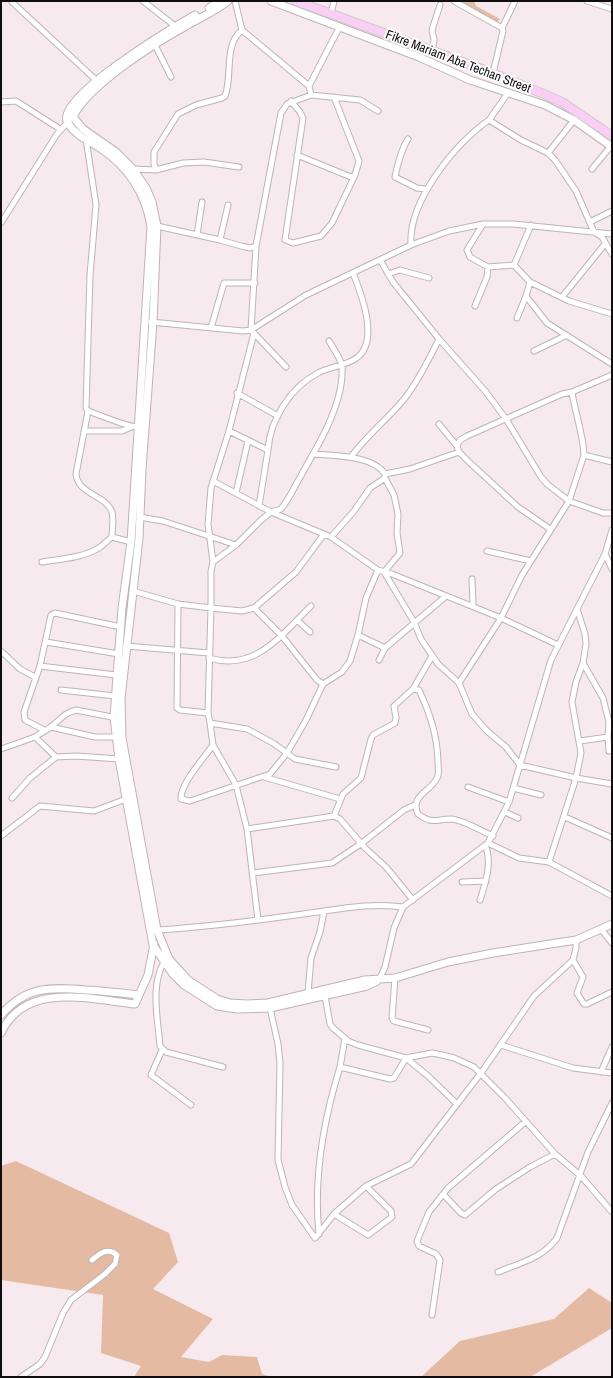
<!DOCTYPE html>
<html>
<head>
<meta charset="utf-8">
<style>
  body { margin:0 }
  #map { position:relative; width:613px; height:1378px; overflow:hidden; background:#f6eaee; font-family:"Archivo Narrow",sans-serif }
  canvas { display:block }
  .frame { position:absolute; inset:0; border:2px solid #110e0f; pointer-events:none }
</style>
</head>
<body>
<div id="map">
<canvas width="613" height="1378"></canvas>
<div class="frame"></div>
</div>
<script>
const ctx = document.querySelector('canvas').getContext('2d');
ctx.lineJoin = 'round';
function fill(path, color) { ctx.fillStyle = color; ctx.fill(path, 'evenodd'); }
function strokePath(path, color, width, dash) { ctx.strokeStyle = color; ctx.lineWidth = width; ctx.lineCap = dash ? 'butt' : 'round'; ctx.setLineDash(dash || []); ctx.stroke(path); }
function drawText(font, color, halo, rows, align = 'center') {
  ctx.font = font + ' "Archivo Narrow",sans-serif'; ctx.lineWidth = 4; ctx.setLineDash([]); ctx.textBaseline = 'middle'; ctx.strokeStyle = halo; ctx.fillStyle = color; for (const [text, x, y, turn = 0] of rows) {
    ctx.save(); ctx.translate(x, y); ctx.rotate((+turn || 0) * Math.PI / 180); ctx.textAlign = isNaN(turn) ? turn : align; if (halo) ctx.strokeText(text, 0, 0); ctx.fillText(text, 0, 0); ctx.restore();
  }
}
fill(new Path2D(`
  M458,1H474L476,6L500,19L498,22Z
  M16,1161L169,1233L178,1262L153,1289L213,1319L181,1357L209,1362L222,1355L257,1357L262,1374L272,1377H134L141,1366L101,1353L103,1295L1,1280V1166Z
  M589,1288L612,1303V1328L530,1377H421L460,1341L554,1319Z`), '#e4bba2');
const street = new Path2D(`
  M143,1L175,26
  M235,1L242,30
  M454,1L502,28L503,31L493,73
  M587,1L612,9
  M12,2L97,81
  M331,14L334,1
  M502,28L515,1
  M155,45L171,77
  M432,51L434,40L432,30L440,5
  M311,95L360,100L378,111
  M291,101L300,112L303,118L285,240L293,243L321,236L332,223L355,175
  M1,102L16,101L60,129
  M489,120L508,93
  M86,139L96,205L90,275L86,408L88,411C103,416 126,427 140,427
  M408,139C402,148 397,166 395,177L417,188L425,189
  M548,153L574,120
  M297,155L351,177L355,175L359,161L334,97
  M133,169L156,170L183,163L204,162L239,167
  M592,169L611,146
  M156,170L154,164V152L178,114L196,105L222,98L225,96C233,77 223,45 242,30L309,86
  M590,222L612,211
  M1,223L57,134L69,121
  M483,224L467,250L470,257L488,267L514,265
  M531,225L514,265L530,282L569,301L612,314
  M157,226L220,240L241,246L250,248L256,246L281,113L287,104L311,95L309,86L339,28
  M197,235L202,202
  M220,240L228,205
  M411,245C408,201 455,144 489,120L521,140L548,153L555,160L576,191L594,232L602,237L612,254
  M256,246L251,330L286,367
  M380,260L393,282L439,339L486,392L506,419L541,477L547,484L569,501L584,455
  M388,274L400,270L429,278
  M530,282L526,296L547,323L612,364
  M562,297L605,244
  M475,306L487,277L488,267
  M517,318L526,296
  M151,322L243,331L251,330L306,295L411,245L449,231L483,224H513L612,234
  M211,328L224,283H255
  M534,351L565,336
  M572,392L612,375
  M237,393L278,416
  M88,411L76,474C78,495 105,494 112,512C114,519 112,530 112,537
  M439,424L457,446
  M84,431H122L131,427
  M229,431L254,333
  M313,454C327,430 344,394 342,366C341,359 333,348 329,341
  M351,457C367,435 388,419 405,398C419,380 429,359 439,339
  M385,474V478L394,495L398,514L397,533L400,553L384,572L414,622L421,639L438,664L459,683L472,714L487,731L506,747L520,765L576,778L549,862L612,896
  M213,481L271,512L331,537L378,570L392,574L501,618L522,575L569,501L603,513H612
  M236,493L248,441
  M259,506L268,450
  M139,517L163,521L236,545L260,521L271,512L281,509L288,499L313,454C334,456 372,455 385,474L410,469L459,452
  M550,529L518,507L469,462L459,452L457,446L460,440L467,436L562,394L572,392C575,413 583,433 584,455L612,462
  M331,537L354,511L370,488L385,478
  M487,551L531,561
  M605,554L612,569
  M42,562C60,559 81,558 97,549C103,546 106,541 112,537L131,542
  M213,562L236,545
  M472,579L473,605
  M133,591L178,604L211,608V571L213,562L208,524L211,488L229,431L268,450C270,419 291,387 318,373C330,367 344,366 355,359C381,343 361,293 353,273
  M178,604L177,708L180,710L208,713
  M254,608L242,611L211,608L208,713L210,723L213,745L236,785L247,829L258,920
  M577,609L585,634L586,644L583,663L603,698L609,722
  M297,620L310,632
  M358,635L385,648L379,660
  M46,642L119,654
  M126,646L209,653
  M385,648L446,596
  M1,651L20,669L35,677
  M209,658C256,672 281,635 311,606
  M583,663L576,682L572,702L581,753L576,778L612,784
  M40,666L116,675
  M459,683L501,618L558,645
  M323,684L317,680L282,636L254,608L296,572L324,534
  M413,689L432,656
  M61,690L115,696
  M210,723L247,729L273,743L295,759L336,767
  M51,727L95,737H116
  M44,730L25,720L24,712L40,666L51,615L55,613L121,627
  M35,737C41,733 47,730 52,726C61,719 64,713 76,710L117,718
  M608,737L609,722L610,721
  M580,741L608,737L609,751
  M213,745C204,758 180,784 181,799L190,801L270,774L287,753L306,720L323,684L342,672L350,661L358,635L366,598L378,570
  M1,749L35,737L56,757L76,756L119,759
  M264,777L340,799
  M468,787L509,802
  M513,788L541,795
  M12,798L30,778L56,757
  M505,812L518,818
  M565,817L612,838
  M247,829L334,816
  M1,836L40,806L94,811L126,799
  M488,843L519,858L549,862
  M253,873L332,863L362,843L404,810L415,805
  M462,882L486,881
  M413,900L386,867L365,848L340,819L334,816L343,794L361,778L371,739L373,735L395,723L396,718L394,706L413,689L419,690C430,714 437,734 438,761C438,766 439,772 438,776C433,791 409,795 418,814C433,825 436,819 451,819C464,820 481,831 493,836
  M480,900C485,884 493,862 485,845
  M601,929L612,943
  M157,930C206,927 254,921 303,914C335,910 371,902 403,907
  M576,940V948L573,960L583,977L577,993L584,1004H587L612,992
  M164,962C150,986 158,1020 160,1046L166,1052L223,1067
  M395,978L392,1018L394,1021L428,1030
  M379,980L385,967L394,928L403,907L488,843L509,802L551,660L605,554L612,530
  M308,993L311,958L320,932L324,911
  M325,996L330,1024L333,1028L348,1041L358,1045L406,1058L432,1053L442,1055L454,1058L474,1067L505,1098L555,1154L581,1176L612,1212
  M270,1008L278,1044L280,1063L278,1160L285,1187L292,1205L315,1238L334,1214L366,1186L411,1164L481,1073L534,996L573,960
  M345,1038L340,1067L390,1079L394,1078L406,1058L428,1076L457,1104
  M501,1045L573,1068L612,1073
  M162,1050L151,1075L191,1105
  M601,1072L612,1047
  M443,1194L461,1213L465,1215L496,1189L530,1167L555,1154
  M334,1214L368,1235L392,1217L391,1211L366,1186
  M319,1234C313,1177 323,1122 340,1067
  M498,1272C520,1263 543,1258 557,1238L588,1152L612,1103
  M432,1315L440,1260L436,1254L419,1246L417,1241L429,1212L448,1188L525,1122
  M21,1377L40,1364L45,1357L63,1313L71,1300L105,1274L115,1264L117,1255C108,1247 100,1253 92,1260`);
const secondary = new Path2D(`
  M228,1C216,11 199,18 186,26C155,43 87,86 73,117L83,129L116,152L133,169L146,188L152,202L157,226L153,322L142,469L139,538L121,698L122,738L157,930L169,959L188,980L217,999L230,1003L247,1004L268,1003L365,980L395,978L448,962L493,953L576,940L612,924
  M271,1L419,57L470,80L545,105L574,120L612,147
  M209,8L219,1
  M195,15C174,27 58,96 67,121C73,134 89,141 100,148C128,166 146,194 151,227L131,542L122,608L114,717L119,759L153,945L173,974L184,985L217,1006L237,1009L270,1008L367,986L377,981
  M1,1015C26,986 50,987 86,990C104,991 121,993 139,995
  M1,1033C25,981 90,999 135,1004L148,975L154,944`);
const primary = new Path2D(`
  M296,1L493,73L546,95L562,102L612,136`);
strokePath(street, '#beb3b6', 7);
strokePath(secondary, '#beb3b6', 9);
strokePath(primary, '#cbcaca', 10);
strokePath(street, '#fff', 5);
strokePath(secondary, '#fff', 7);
strokePath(primary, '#fbcff5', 8);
drawText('13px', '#110e0f', '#fff', [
  ["Fikre Mariam Aba Techan Street",458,62,21]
]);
</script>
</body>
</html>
